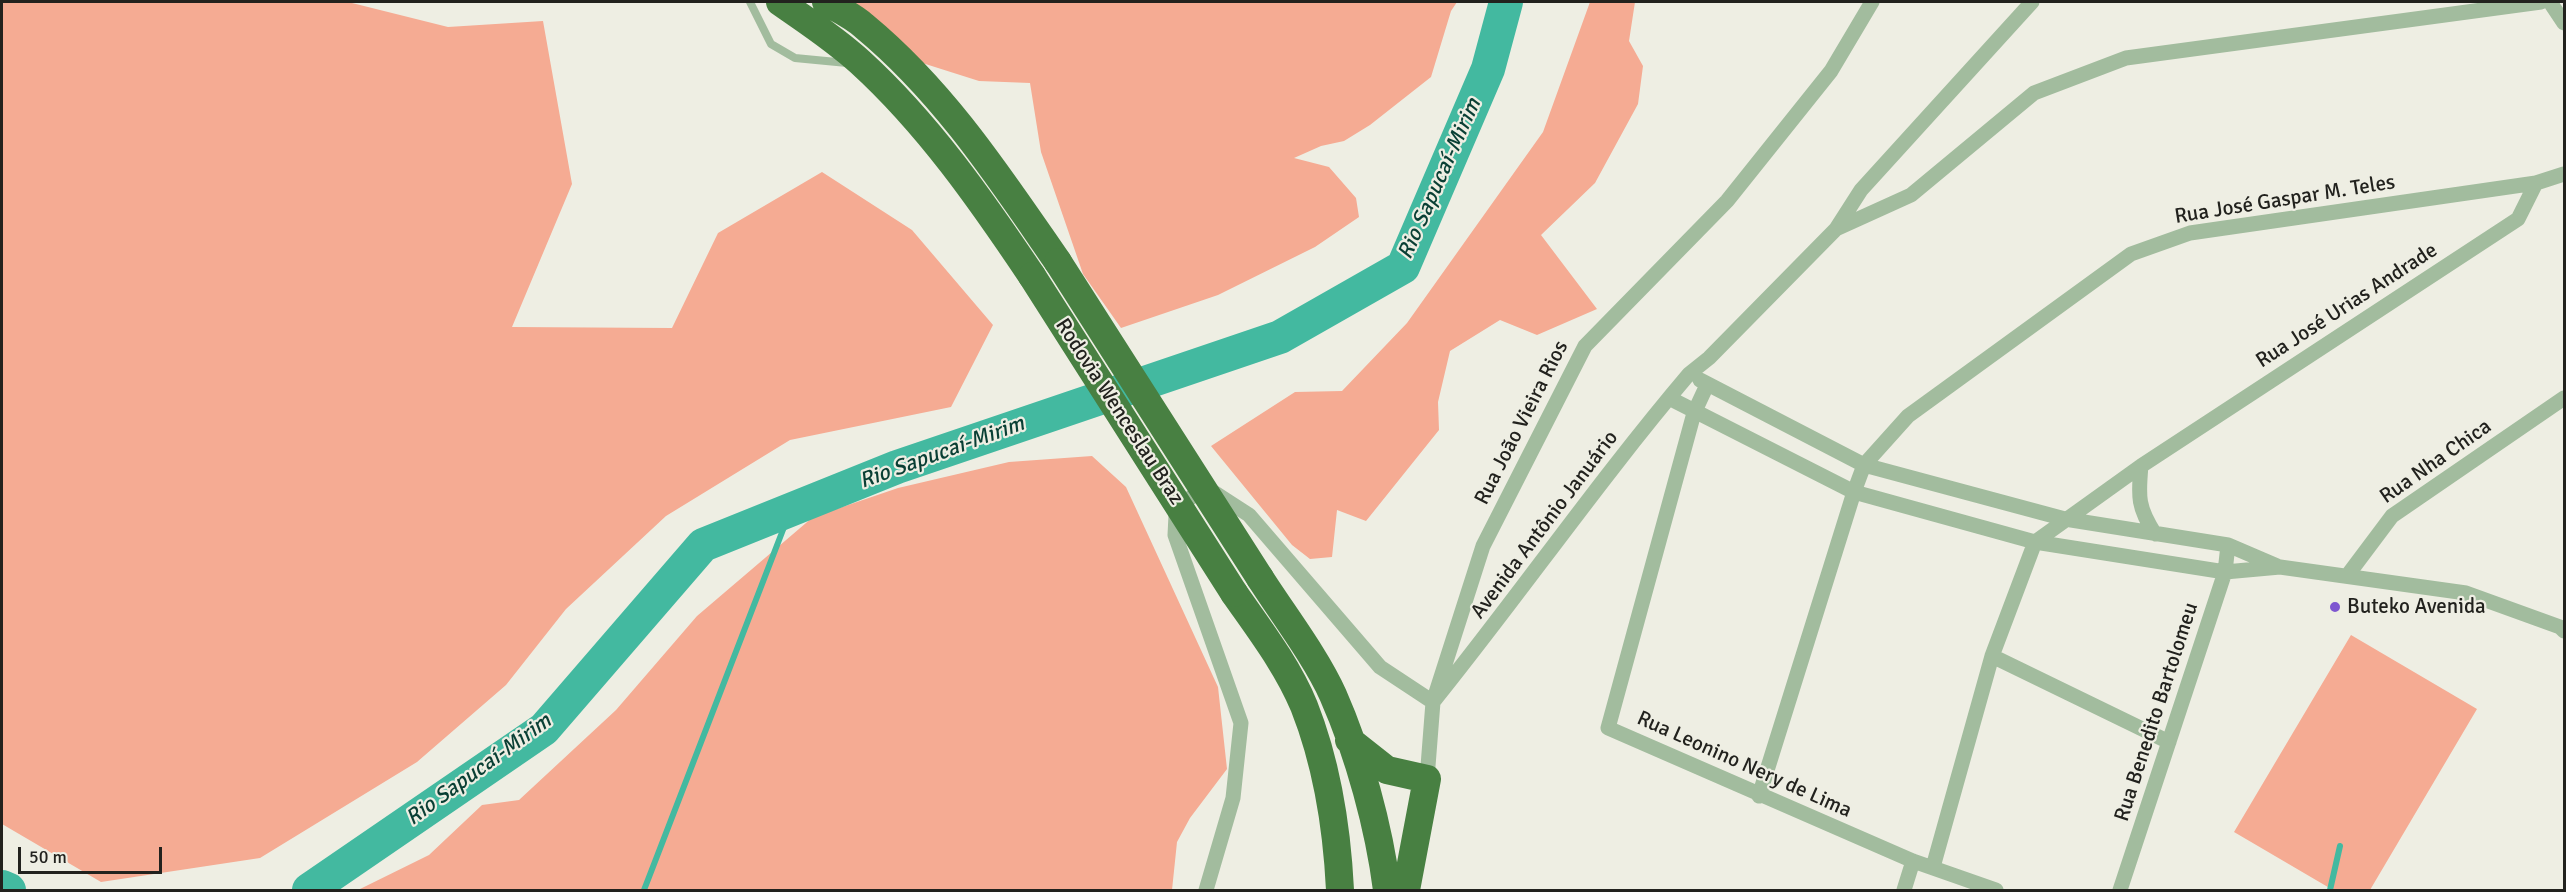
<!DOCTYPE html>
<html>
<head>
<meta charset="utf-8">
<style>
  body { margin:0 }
  #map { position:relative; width:2566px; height:892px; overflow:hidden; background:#eeeee3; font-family:Signika,sans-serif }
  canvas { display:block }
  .frame { position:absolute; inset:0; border:3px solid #22221e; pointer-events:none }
  .scale { position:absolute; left:18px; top:847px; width:144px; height:27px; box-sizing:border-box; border:3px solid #22221e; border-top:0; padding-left:8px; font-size:18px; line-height:21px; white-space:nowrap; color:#22221e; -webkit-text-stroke:4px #eeeee3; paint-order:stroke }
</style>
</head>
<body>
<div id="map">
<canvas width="2566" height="892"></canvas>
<div class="frame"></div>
<div class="scale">50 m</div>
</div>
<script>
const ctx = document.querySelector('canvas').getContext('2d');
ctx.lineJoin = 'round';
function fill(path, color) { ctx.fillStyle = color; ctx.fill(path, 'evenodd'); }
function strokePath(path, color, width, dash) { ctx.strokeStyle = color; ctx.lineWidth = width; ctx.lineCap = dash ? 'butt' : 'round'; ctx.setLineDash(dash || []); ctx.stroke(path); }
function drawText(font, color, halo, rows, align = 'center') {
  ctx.font = font + ' Signika,sans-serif'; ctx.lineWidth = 4.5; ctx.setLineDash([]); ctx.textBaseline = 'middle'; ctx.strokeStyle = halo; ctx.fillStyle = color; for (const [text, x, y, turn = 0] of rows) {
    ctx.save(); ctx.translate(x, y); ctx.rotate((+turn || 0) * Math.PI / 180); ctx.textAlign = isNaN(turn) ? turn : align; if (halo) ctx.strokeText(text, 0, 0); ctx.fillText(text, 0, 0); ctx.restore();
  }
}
fill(new Path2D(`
  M2,2H348L448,27L543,21L572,184L512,327L672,328L718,233L822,172L912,230L993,325L951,407L790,440L666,516L566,609L506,685L417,762L260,858L101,882L2,824Z
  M852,2H1457L1451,11L1431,77L1370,125L1344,141L1321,146L1294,158L1329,167L1356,198L1359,217L1315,247L1218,295L1121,328L1083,274L1041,152L1030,83L979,81L916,61Z
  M1590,2H1635L1629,41L1643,66L1638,104L1595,183L1541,235L1597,309L1537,335L1500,320L1450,351L1438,402L1439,430L1366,521L1337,510L1332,557L1310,559L1292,545L1211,446L1295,392L1342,391L1407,323L1543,132Z
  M1092,456L1126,487L1218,687L1227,769L1190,818L1177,842L1172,890H358L429,855L482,805L519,800L616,710L697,616L813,517L898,488L1009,462Z
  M2351,635L2477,709L2370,890H2333L2234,832Z`), '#f5ab93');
strokePath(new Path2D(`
  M644,890L791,509
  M2330,890L2340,846`), '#43b9a0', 6);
strokePath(new Path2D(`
  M2,887L9,890
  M309,890L544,729L703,545L897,467L1280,337L1403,267L1488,69L1506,2`), '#43b9a0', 34);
strokePath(new Path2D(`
  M750,2L771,44L795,58L847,63`), '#a2bc9e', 8);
strokePath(new Path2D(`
  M2550,2L2564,23
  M1836,229L1861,190L2032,2
  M1700,380L1864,465L2065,519L2228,545L2277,566
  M1707,385L1694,413L1608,728L1913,861L1996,890
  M1669,398L1854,492L2035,542L2225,572L2280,567L2466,593L2560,627L2564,631
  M2141,466C2138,497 2138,508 2155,534
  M2347,576L2392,516L2564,398
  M1992,656L2169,742
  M1427,779L1433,702L1483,546L1585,346L1727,201L1831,71L1872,2
  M1759,796L1854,492L1864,465L1908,416L2131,254L2190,233L2536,183
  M1933,867L1992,656L2035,542L2141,466L2518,219L2536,183L2564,174
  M1206,890L1233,798L1241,723L1175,535L1176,515L1187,500L1198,493H1215L1249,515L1380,667L1433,702C1520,594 1599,480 1689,374L1709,358L1836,229L1911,195L2034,93L2126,58L2541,2
  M1904,890L1913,861
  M2120,890L2225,572L2228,545`), '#a2bc9e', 15);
strokePath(new Path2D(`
  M780,2C807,21 835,39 860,62C928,124 981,200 1032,276
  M826,2C838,9 853,16 864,26C944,92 1000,178 1058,262
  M1260,578C1283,614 1316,657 1333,695C1359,754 1379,827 1387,890
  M1234,593C1259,629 1287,665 1304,706C1327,764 1337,829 1340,890
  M1349,740L1387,770L1427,779L1406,890`), '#488042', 28);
strokePath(new Path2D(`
  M1058,262L1260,578
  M1032,276L1234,593`), '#488042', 28);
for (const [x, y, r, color] of [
  [2335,607,6,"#7e56d0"]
]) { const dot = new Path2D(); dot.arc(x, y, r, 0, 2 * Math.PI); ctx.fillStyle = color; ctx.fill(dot); strokePath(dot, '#eeeee3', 2); }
drawText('21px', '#22221e', '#eeeee3', [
  ["Rua José Gaspar M. Teles",2285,200,-9],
  ["Rua José Urias Andrade",2347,306,-33],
  ["Rodovia Wenceslau Braz",1119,412,57],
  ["Rua João Vieira Rios",1522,423,-63],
  ["Rua Nha Chica",2436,462,-35],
  ["Avenida Antônio Januário",1545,525,-53],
  ["Rua Benedito Bartolomeu",2157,712,-72],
  ["Rua Leonino Nery de Lima",1744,765,24]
]);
drawText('21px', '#22221e', '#eeeee3', [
  ["Buteko Avenida",2347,607]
], 'left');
drawText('italic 22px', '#093f34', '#eeeee3', [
  ["Rio Sapucaí-Mirim",1440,179,-66],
  ["Rio Sapucaí-Mirim",942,453,-20],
  ["Rio Sapucaí-Mirim",479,770,-36]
]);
</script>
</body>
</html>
